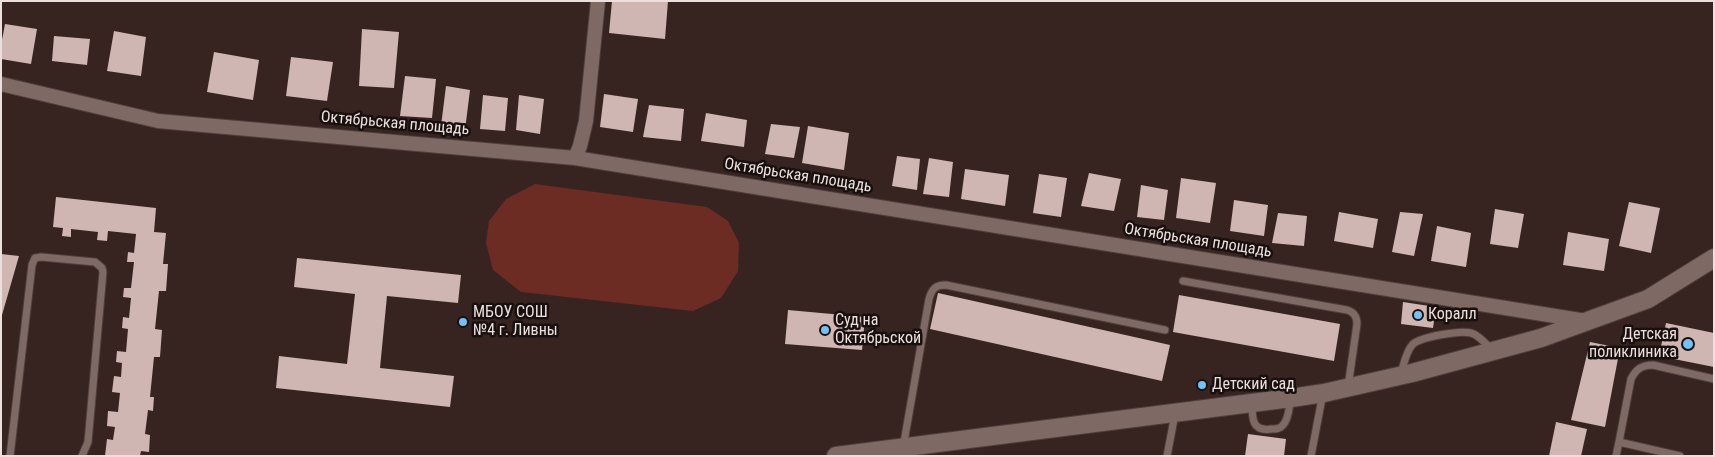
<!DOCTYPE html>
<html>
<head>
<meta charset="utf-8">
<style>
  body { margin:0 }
  #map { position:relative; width:1715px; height:457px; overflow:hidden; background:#372421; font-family:"Roboto Condensed",sans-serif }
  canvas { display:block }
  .frame { position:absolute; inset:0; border:2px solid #ecdfdd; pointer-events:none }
</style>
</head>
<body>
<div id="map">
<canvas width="1715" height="457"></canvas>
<div class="frame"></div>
</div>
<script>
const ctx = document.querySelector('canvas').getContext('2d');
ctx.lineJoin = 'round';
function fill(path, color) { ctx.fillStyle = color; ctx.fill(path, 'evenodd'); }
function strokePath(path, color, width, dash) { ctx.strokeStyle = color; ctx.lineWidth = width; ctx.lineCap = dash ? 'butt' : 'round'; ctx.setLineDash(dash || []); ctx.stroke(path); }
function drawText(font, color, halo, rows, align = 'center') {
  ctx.font = font + ' "Roboto Condensed",sans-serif'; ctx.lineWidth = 5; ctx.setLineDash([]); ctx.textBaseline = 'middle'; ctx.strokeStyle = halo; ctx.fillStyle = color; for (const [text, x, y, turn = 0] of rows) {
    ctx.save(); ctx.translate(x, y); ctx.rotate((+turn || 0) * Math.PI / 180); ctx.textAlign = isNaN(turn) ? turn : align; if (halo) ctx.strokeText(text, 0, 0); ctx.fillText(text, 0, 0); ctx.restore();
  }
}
fill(new Path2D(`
  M535,184L707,207L728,221L739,243L738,271L721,298L693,311L521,292L493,270L486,243L489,221L506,199Z`), '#6c2c23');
fill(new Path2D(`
  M612,1H668L665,39L609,33Z
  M5,24L37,29L31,64L1,59V45Z
  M362,29L399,32L394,88L359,86Z
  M114,31L146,37L141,76L107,71Z
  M54,36L90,39L87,65L52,61Z
  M214,52L259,60L253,100L207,92Z
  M291,57L333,62L327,101L286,96Z
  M405,76L436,79L432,118L400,116Z
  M446,86L470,90L465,130L441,126Z
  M604,94L638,99L633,132L600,127Z
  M483,95L508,98L505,131L480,129Z
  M519,95L544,99L540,134L516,130Z
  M649,105L684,109L681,141L643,137Z
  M706,113L747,120L744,147L701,141Z
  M771,124L800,127L794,158L765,154Z
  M808,126L849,133L844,170L802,163Z
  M897,156L920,159L917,190L892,186Z
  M929,158L953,162L949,197L923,194Z
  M965,169L1009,175L1005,206L961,199Z
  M1089,173L1121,179L1114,211L1081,206Z
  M1039,174L1067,178L1061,217L1033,213Z
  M1181,178L1216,183L1210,223L1176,218Z
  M1141,185L1168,190L1164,220L1137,217Z
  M56,197L156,208L154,232L166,233L163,264H168L166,291H159L155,329L162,330L160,357H154L150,397H154L153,411L148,410L145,434L150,435L149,452L141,451L140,456H105L107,439L113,440L115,427L107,426L108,411L118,412L120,393L112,392L114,376L121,377L122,363L116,362L117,351L126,352L128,329L122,328L123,317L129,318L131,298L123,297L124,288H131L134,262H127L128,252L134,253L136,234L108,231L107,241L97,240L98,232L71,229V237L62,236L63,228L53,227Z
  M1234,200L1268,205L1264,236L1230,231Z
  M1629,202L1660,208L1651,253L1619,246Z
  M1495,209L1524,214L1518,248L1490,244Z
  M1339,212L1378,219L1373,248L1334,241Z
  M1400,212L1423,214L1414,256L1392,252Z
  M1278,213L1307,216L1304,246L1272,243Z
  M1437,226L1471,233L1466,267L1431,261Z
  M1568,232L1609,239L1604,271L1563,265Z
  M1,254L19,256L2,315H1Z
  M297,258L461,275L458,303L387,296L380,368L454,376L450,407L276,388L279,356L347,364L355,294L294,287Z
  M938,293L1170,345L1162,381L930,329Z
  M1179,295L1340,324L1334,361L1173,332Z
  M1403,302L1436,307L1433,328L1401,324Z
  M788,310L865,317L862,350L785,344Z
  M1666,323L1714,333V367L1659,356Z
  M1590,342L1620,348L1605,427L1571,420Z
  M1556,422L1587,429L1581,456H1549Z
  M1248,434L1286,439L1284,456H1245Z`), '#cfb6b2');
const service = new Path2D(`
  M1183,281L1347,310C1354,312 1357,317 1357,324L1348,387
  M1401,373C1404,364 1406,351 1413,344C1421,337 1460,330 1471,333C1479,335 1486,344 1492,350
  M1252,403C1252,419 1252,432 1272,429C1276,429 1280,429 1283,425C1289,419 1289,406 1291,398
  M1619,442L1631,379C1636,369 1642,365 1653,365L1714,379
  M903,448L929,299C932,289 935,285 946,285L1165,330
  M10,456L32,265L35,258L41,257L95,262L102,268L103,272L88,442L82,456
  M1167,456L1175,414
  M1311,456L1323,393
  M1616,456L1619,442L1680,456`);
const minor = new Path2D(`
  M1,84L158,121L575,158L1586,321
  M575,158L580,146L586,121L598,1`);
const tertiary = new Path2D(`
  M836,456L1291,398L1324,393L1412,373L1541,338L1648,299L1714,258`);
strokePath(service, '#4f3f3d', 9);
strokePath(minor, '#4f3f3d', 16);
strokePath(tertiary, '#4f3f3d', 20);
strokePath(service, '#7f6965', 7);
strokePath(minor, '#7f6965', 14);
strokePath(tertiary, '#7f6965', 18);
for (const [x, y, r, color] of [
  [1418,315,5,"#73c1f5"],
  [463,322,5,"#73c1f5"],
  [825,330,5,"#73c1f5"],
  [1688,344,6,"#73c1f5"],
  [1202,385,5,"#73c1f5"]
]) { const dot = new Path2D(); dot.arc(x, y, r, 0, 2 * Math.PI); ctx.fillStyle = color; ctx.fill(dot); strokePath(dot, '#18100e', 2); }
drawText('16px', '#ecdfdd', '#18100e', [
  ["Октябрьская площадь",395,124,5],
  ["Октябрьская площадь",798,176,9],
  ["Октябрьская площадь",1198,241,9]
]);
drawText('16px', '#ecdfdd', '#18100e', [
  ["МБОУ СОШ",473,313],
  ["№4 г. Ливны",473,331],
  ["Коралл",1428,315],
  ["Суд на",835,321],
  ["Октябрьской",835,339],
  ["Детская",1677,335,"right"],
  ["поликлиника",1677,353,"right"],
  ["Детский сад",1212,385]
], 'left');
</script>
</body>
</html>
